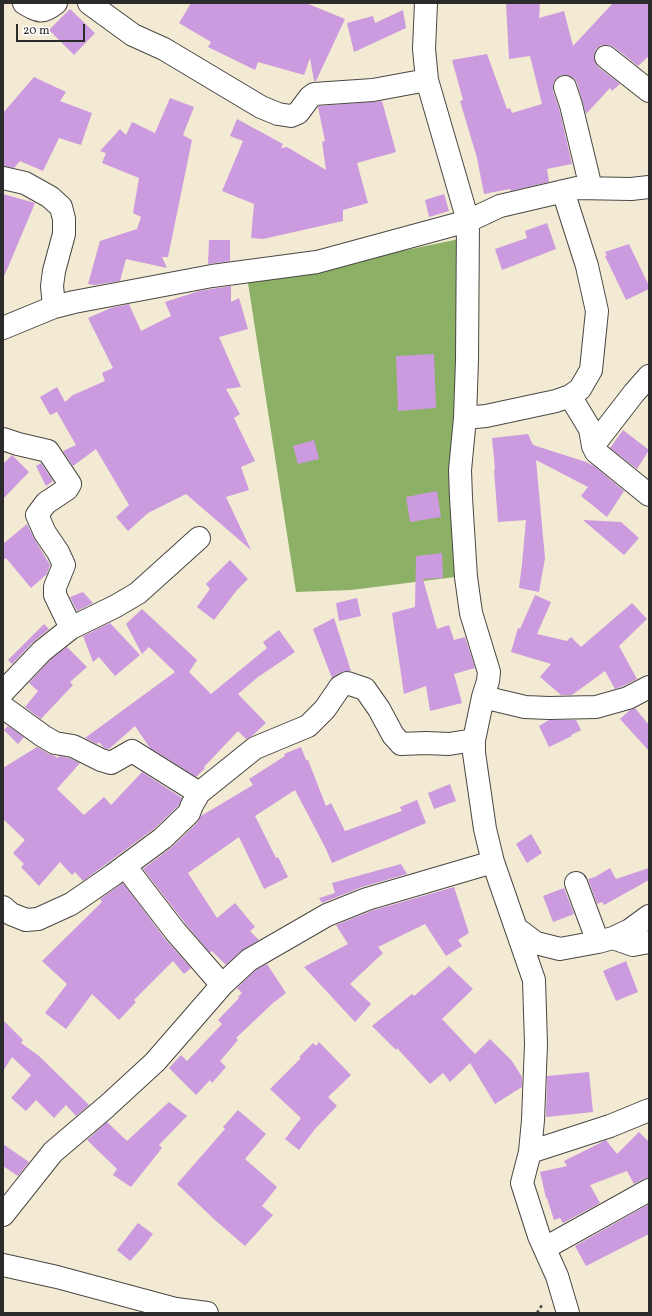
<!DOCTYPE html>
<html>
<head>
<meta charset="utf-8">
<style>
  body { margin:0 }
  #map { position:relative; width:652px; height:1316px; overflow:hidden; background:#f2ead3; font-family:Vollkorn,serif }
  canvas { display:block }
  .frame { position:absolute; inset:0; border:4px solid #2b2b2b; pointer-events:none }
  .scale { position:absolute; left:16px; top:24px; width:69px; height:18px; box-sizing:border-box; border:2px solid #2b2b2b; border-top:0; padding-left:5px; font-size:12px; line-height:14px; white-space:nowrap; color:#2b2b2b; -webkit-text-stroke:3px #fff; paint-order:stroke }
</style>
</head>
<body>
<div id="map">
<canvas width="652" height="1316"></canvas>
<div class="frame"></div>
<div class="scale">20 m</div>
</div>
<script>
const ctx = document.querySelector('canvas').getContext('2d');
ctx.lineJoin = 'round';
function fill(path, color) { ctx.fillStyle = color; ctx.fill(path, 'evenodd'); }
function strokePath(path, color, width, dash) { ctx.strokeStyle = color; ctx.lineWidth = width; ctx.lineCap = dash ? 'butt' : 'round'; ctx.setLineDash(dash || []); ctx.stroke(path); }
fill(new Path2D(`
  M464,238L463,576L351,590L296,592L248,283Z`), '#8cb066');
fill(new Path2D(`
  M191,3H306L345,19L316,81H314L310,58L304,75L258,62L255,70L208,47L211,42L179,23Z
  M506,3H540L539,18L564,11L573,46L613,3H649V56L638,66L614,47L608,45H602L596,49L594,55L595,62L598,67L620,84L612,91L610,88L586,114L577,83L574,78L567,75H561L556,78L553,84V91L559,108L572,164L547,169L549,182L511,191L510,189L484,194L477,158L460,101L463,100L452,60L487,54L507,109L510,108L512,113L542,104L530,56L509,59Z
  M70,9L95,33L74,55L49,30Z
  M403,10L406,28L354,52L347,23L373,16L375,23Z
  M34,77L66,92L60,101L92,113L81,145L59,138L43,171L20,161L14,168L3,166V113Z
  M170,98L194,107L183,135L192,140L168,257H162L167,268L126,259L120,281L95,285L88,284L100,241L137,229L141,217L133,213L139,178L102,163L106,153L100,151L120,129L126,135L132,122L155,133Z
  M382,101L396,152L357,163L368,203L343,210V221L263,239L251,238L254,204L222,191L243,141L230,136L237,119L283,144L281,148L287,147L326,170L322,142L325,141L318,107L319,106Z
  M3,194L35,203L3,279Z
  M444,194L449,211L429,217L425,200Z
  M547,223L556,249L502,270L495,249L527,238L525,231Z
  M209,240H230V261L208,264Z
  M629,244L649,286V289L626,300L605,256H607L605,252Z
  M231,286V302L239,298L248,329L219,337L241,387L226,389L240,414L234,418L255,461L241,467L249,490L226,497L251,550L186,494L148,513L128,531L116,517L129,505L96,449L73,466L63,451L76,445L57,412L50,415L40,397L57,387L65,402L73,395L105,381L102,373L113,368L88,318L111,308L129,304L141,331L171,316L165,302L199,291Z
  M434,354L436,408L398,411L396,356Z
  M623,430L649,450L637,469L610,448Z
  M528,434L533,445L586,462L594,466L624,491L607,517L581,496L588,487L536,460L545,558L539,592L519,588L522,564L526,520L498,522L494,470L495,469L492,438Z
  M314,440L319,459L298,464L293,446Z
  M12,455L29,472L3,499V464Z
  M41,463L53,481L46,486L36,466Z
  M437,491L441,517L410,522L406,497Z
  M583,520L621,522L639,538L624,555Z
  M27,524L35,540L50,565L47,574L31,588L6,558L3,560V544Z
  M442,553L443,578L423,579L437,629L449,625L454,640L465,637L475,668L454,674L462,703L430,711L426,686L404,694L392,613L415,607L416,556Z
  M230,560L248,579L237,590L214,620L197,607L210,589L206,584Z
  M83,592L93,603L77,611L70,597Z
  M535,595L551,602L537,634L567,641L571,637L581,647L632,603L647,619L619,646L637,679L623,686L615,689L605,671L572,695H561L540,677L551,664L511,652L518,628L520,629Z
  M357,598L361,616L339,621L336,603Z
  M142,609L197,660L189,672L211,694L267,648L263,642L279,630L295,652L258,677L238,694L266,723L252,736L246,739L238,731L204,767L205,768L196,777L150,748L135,726L109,749L104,748L99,742L97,744L85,738L175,672L149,647L142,654L126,624Z
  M334,618L351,671L341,672L332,678L313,629Z
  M110,623L140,655L115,676L99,657L93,662L83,636Z
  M44,624L49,629L33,642L12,664L8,660Z
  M67,647L87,667L70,682L73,685L41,719L25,707L38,691L29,683L50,660Z
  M635,708L649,725V751L620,719L630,710Z
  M549,720H576L581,730L571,735L572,736L549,747L539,726Z
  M8,726L24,737L18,744L4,730Z
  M37,747L49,754L55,756L57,758L60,756L69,758L80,763L57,789L84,815L104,797L111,805L142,772L182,798L179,805L155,828L83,881L75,872L72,875L60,862L39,886L21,867L24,864L13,853L25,840L3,819V768Z
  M301,747L306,760H308L326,806L331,803L345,831L402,811L400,807L417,800L426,823L332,863L325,847L295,790L255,816L276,858L278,857L288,877L264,889L239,837L188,873L217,918L235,903L255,927L250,931L259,940L241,951L226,965L212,951L210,953L185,923L143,869L172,847L198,822L201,816L253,785L249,779L285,756L284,754Z
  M450,784L456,801L434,809L428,793Z
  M531,834L542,853L527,863L516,844Z
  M401,864L407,874L362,887L322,903L319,898L335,893L332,883Z
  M610,868L616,879L649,868V880L604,905L602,902L597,904L588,879L595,877Z
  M123,883L165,939L191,968L184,974L173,961L134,1000L136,1002L119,1020L92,994L66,1029L45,1013L67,984L42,961L102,902L100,899Z
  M454,887L469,933L458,940L462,946L446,956L425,924L378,947L383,953L350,984L371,1004L355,1022L304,967L348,944L336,925L371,911Z
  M564,888L574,914L553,922L543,896Z
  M626,961L638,992L616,1001L603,971Z
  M267,964L286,993L273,1003L236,1038L238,1040L220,1061L226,1067L212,1083L210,1080L196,1095L169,1068L181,1055L187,1061L222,1024L218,1020L239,998L238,997L242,993L237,988L256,970Z
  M449,966L473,989L442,1019L475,1054L490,1039L512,1061L522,1077V1087L495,1104L470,1063L450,1082L443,1073L430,1084L397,1048L396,1050L372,1026L412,994L414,996Z
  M3,1020L23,1040L21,1043L39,1056L89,1105L76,1116L66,1105L54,1118L36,1100L26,1111L11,1098L31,1075L12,1057L3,1071Z
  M319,1042L351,1075L328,1097L337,1106L315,1129L299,1150L285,1139L301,1118L270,1089L301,1058L299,1057L313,1043L316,1046Z
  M589,1072L593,1112L546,1117L547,1076Z
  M169,1102L187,1116L159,1145L162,1148L131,1187L113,1175L117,1169L87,1140L107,1122L127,1141Z
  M238,1110L266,1134L245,1159L277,1187L262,1206L273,1215L245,1246L216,1221L177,1184L225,1129L223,1127Z
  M639,1132L649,1142V1178L643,1179L634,1184L627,1171L590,1185L600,1203L563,1223L560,1218L554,1220L547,1198H546L540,1172L567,1166L564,1161L606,1140L617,1154Z
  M3,1144L29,1162L18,1176L3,1166Z
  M649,1204V1234L586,1266L575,1246Z
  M138,1223L153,1234L142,1248L130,1261L117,1250Z`), '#cc9ade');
const street = new Path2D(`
  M24,3C39,12 42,14 56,3
  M89,3L133,35L164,49L261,107L278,114L291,116L298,113L310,97L314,94L373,90L427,80
  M426,3L424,49L427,80L468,221L467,360L465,418L460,470L461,498L466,577L471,613L489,672L488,681L483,697L474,740V753L485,829L493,862L534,980L536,1044L533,1120L530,1152L522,1183L539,1236L557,1276L568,1313
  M606,57L649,91
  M565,87L571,105L591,188
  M3,178L25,183L50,197L61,207L64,219V234L54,271L52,286L54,307
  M3,328L54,307L74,302L212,276L317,262L468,221L500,206L577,188L631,189L649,187
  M570,396L590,429L593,446L596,452L649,495
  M465,418L486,416L556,401L570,396L580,389L591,370L597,311L587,266L563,191
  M3,439L18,444L48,451L70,484L67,489L46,503L37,515L45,533L58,552L64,565L55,587V595L71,628
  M593,446L634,393L649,376
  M3,692L42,651L71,628L116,606L138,593L199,538
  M483,697L525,707L549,708L596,707L628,698L649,687
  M3,707L43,736L55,743L73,746L101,760L111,763L132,751L199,793L255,748L308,726L325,709L340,687L347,683L365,689L379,709L393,735L401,744L426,743L449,744L474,740
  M125,866L175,931L222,985
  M576,883L598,942
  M3,907L11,914L26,920L38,919L71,904L113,875L163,838L189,813L192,805L199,793
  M516,928L536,943L560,949L598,942L613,938L630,930L649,916
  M613,938L633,945L649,942
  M530,1152L610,1126L649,1110
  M3,1215L53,1152L106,1107L155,1062L222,985L249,960L327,915L367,899L493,862
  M545,1248L649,1190
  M3,1265L57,1277L176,1309L207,1313`);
strokePath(street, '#494844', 24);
strokePath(new Path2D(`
  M537,1313L542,1305`), '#494844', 2.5, [3, 3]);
strokePath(street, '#fff', 22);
</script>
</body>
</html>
